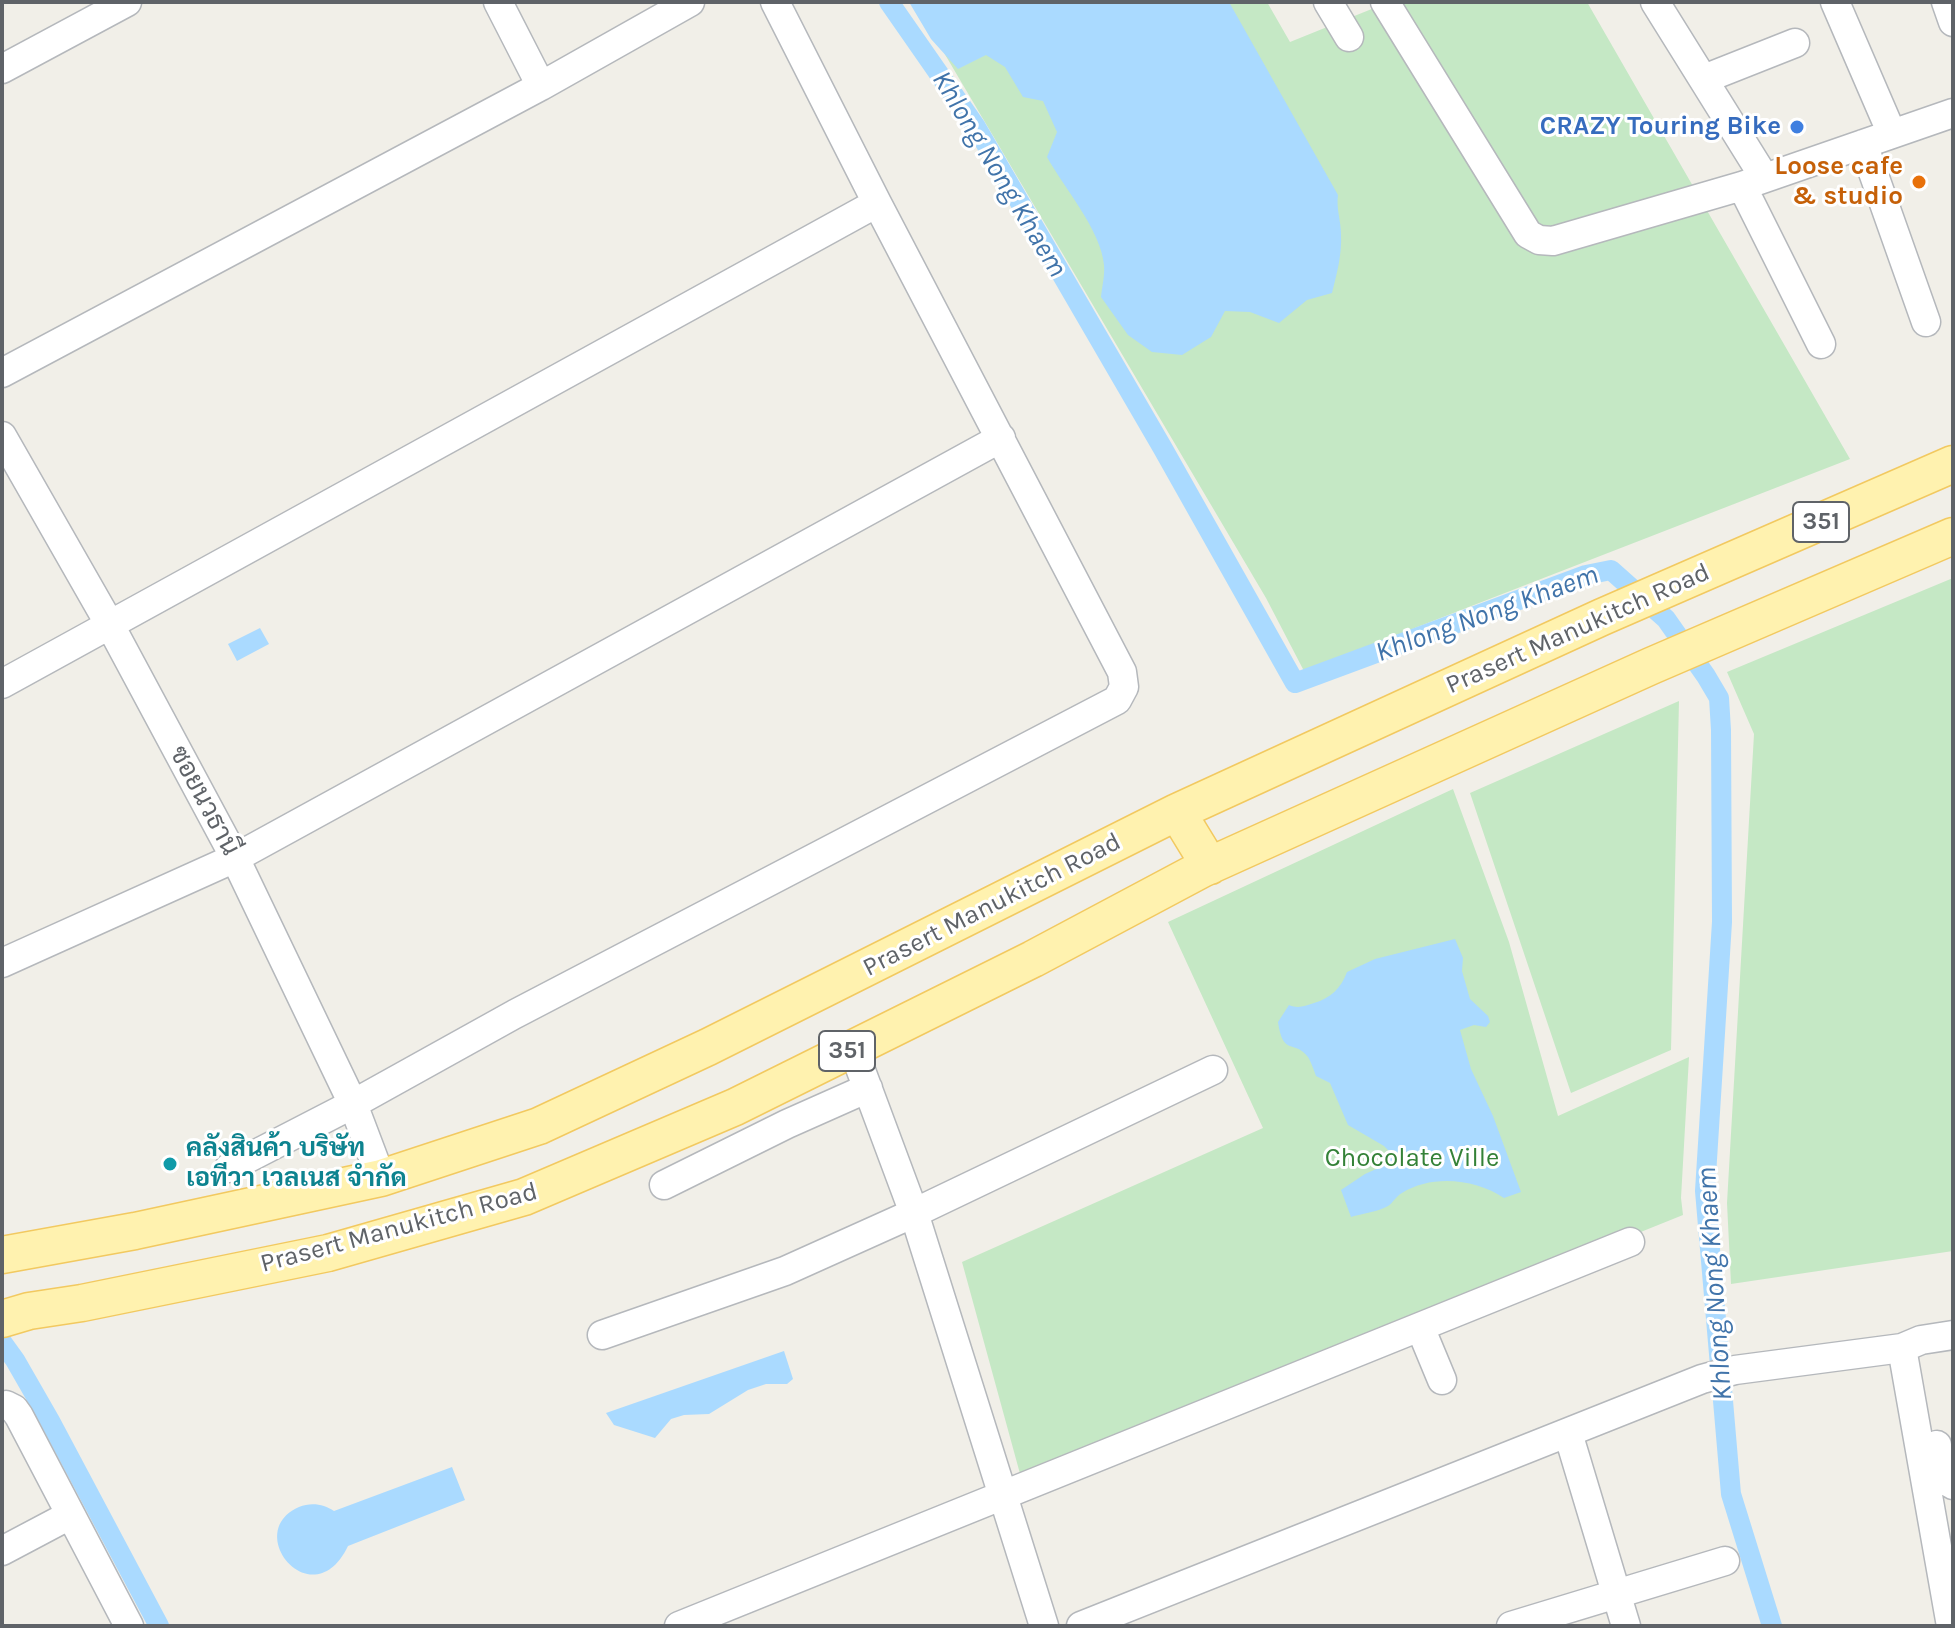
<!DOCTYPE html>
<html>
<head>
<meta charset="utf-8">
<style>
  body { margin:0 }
  #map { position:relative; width:1955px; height:1628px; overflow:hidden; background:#f1efe8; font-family:Karla,sans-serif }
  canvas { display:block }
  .frame { position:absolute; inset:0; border:4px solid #5f6368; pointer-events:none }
</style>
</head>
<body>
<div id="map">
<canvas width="1955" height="1628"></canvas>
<div class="frame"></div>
</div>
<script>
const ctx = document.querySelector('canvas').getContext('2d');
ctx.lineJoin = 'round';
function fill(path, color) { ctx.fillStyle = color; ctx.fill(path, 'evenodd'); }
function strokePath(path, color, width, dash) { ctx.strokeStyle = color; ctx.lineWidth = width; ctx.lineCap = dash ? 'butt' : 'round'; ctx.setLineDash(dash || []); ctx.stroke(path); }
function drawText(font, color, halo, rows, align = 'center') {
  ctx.font = font + ' Karla,Sarabun,sans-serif'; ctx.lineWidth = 6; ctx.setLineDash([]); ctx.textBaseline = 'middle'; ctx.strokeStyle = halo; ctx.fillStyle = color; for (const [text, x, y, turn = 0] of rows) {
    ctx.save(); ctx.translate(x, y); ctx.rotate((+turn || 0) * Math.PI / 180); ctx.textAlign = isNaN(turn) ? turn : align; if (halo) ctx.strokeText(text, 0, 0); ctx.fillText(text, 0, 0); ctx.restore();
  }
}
fill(new Path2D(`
  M914,2H1267L1290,42L1389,2H1587L1850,459L1304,671L1266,598Z
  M1953,578V1251L1731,1284L1727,1203L1754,734L1727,672Z
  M1679,701L1671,1050L1571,1093L1470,793Z
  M1453,789L1509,942L1558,1116L1689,1057L1681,1198L1683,1215L1022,1481L962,1262L1263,1128L1168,922Z`), '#c5e8c5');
fill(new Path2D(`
  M909,2H1229L1338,195C1336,208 1341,221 1341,234C1342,255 1337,273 1332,293L1307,300L1279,323L1250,312L1225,311L1211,337L1182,355L1152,352L1128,335L1101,297C1102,287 1105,275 1104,265C1101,230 1064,188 1047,157L1057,132L1043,101L1023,97L1005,67L986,55L958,69L931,39Z
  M260,628L269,644L237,661L228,644Z
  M1455,939L1463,958L1462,971L1470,999L1488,1016L1490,1022L1486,1027L1474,1025L1460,1030L1471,1069L1493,1116L1521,1192L1504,1198C1476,1179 1432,1174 1402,1193C1396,1196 1393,1203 1388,1206C1380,1211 1361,1214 1351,1217L1341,1190L1365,1174L1383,1166L1389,1158L1390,1152L1384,1146L1348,1125L1330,1083L1316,1076C1314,1070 1311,1062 1308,1057C1294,1039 1283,1057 1278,1022L1289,1005C1299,1009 1304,1006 1314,1003C1331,998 1341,988 1347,972L1375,959Z
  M784,1351L793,1379L787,1384H766L748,1390L709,1414L684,1415L671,1419L655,1438L614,1425L606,1413Z
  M452,1467L465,1500L348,1546C313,1619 241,1532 299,1507C311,1502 324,1504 334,1511Z`), '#aadaff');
strokePath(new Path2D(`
  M889,2L976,127L1162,447L1295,683L1586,575L1611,570L1666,619L1706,676L1719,698L1721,730L1722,922L1705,1191L1731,1494L1772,1626
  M2,1342L15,1360L50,1421L159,1626`), '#aadaff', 20);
const minor = new Path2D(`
  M498,2L541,86
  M1328,2L1349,37
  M1385,2L1528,234L1539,240L1553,241L1742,186L1953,113
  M1655,2L1764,177
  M1835,2L1892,134
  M1946,2L1953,22
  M2,69L127,2
  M1704,79L1795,43
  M1863,144L1926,322
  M1742,186L1821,344
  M2,373L541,86L690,2
  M2,436L110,625L235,858L353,1104L381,1178
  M2,684L877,203
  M2,963L235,858L1001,438
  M853,1049L914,1213L1044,1626
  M229,1168L353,1104L515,1014L1117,700L1124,687L1122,672L877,203L775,2
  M664,1185L787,1124L868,1088
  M1420,1327L1442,1380
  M602,1335L785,1271L914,1213L1213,1070
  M1902,1348L1951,1626
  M2,1406L6,1405L14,1409L19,1416L129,1626
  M1568,1433L1626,1626
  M1937,1445C1939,1460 1938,1479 1953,1485
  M2,1551L70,1515
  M679,1626L1630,1242
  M1081,1626L1702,1379L1735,1370L1902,1348L1921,1340L1953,1335
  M1511,1626L1725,1561`);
const major = new Path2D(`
  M1177,812L1210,866
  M2,1255L135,1231L381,1178L539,1126L708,1047L1177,812L1602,617L1953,464
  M2,1319L29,1311L82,1303L328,1253L524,1197L735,1107L1033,959L1202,869L1651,666L1953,536`);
strokePath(minor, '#b5b8bc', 31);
strokePath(major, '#f2c960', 39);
strokePath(minor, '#fff', 28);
strokePath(major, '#fff2af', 36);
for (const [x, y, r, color] of [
  [1797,127,8,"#3f7fe0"],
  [1919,182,8,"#e8710a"],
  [170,1164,8,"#0f9aa8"]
]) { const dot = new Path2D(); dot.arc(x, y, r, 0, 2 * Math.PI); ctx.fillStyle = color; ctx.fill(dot); strokePath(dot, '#fff', 3); }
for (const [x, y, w] of [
  [1821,522,56],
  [847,1051,56]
]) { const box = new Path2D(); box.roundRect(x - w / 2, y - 20, w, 40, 6); ctx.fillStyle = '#fff'; ctx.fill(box); strokePath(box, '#5f6368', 2); }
drawText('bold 24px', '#5f6368', null, [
  ["351",1821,522],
  ["351",847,1051]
]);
drawText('bold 26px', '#366cbe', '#fff', [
  ["CRAZY Touring Bike",1781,127]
], 'right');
drawText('bold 26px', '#c56008', '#fff', [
  ["Loose cafe",1903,167],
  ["& studio",1903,197]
], 'right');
drawText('26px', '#5f6368', '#fff', [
  ["Prasert Manukitch Road",1578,629,-24],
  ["ซอยนวธานี",204,801,62],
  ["Prasert Manukitch Road",992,905,-27],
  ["Prasert Manukitch Road",399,1228,-15]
]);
drawText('bold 26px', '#0d838f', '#fff', [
  ["คลังสินค้า บริษัท",186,1149],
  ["เอทีวา เวลเนส จำกัด",186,1179]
], 'left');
drawText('26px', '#348238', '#fff', [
  ["Chocolate Ville",1412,1159]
]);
drawText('italic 28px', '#4174aa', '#fff', [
  ["Khlong Nong Khaem",999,174,59],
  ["Khlong Nong Khaem",1487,614,-20],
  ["Khlong Nong Khaem",1715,1284,-94]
]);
</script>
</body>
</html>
